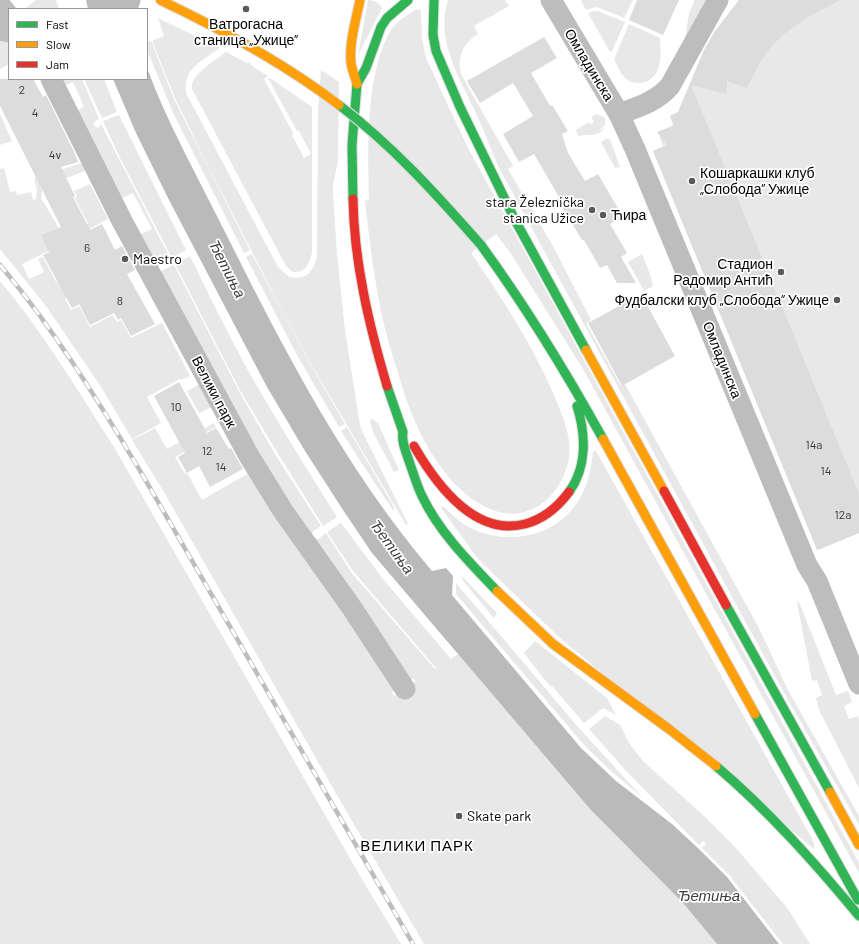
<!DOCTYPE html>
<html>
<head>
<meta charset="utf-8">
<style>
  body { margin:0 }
  #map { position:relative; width:859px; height:944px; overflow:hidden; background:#fff; font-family:Barlow,sans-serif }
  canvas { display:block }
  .legend { position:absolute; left:8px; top:8px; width:140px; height:72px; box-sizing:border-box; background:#fff; border:1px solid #999; margin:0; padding:5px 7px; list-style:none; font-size:12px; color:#000 }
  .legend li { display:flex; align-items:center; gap:8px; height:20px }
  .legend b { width:20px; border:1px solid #999 }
</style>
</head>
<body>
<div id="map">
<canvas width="859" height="944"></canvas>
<ul class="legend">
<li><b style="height:5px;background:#30b455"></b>Fast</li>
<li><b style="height:5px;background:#ff9f0a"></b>Slow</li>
<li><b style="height:5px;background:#e5322d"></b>Jam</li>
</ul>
</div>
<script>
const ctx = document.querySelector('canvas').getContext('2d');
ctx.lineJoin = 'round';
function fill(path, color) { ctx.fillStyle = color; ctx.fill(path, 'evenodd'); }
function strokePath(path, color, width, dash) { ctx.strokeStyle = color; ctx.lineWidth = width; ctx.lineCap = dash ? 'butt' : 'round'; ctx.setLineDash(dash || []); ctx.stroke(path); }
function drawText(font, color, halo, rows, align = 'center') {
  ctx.font = font + ' Barlow,sans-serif'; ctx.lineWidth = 3.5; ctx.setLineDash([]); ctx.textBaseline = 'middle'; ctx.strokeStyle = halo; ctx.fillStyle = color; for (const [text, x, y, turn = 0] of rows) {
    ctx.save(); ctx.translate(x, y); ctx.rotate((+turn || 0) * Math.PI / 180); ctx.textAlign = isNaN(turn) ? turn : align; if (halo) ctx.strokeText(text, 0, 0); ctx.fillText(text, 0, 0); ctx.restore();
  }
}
fill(new Path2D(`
  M36,0H56L59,9H25Z
  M368,0C373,0 380,3 382,8L358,55Z
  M448,0H505L509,6L474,26L478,34C463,43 456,58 462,76L513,166L508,169L554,248L591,320L586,323L621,386L625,384L759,628L788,690L859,816V825L782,689L498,166C491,150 486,135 479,120C463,83 434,42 448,0Z
  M581,0H633L624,18L597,7L586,10Z
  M695,0H707L685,38L689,13Z
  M739,0H859V533L818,550L653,151L663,146L658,132L673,125L670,116L678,112L704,51L715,31Z
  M417,9L420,10L421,12L422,38L426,58L468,148L859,863V873L583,369L511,254L496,234L471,253C502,298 532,344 554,395C560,410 567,425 569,441C574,479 541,523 499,512C474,505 453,485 438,463C419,436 407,405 398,373C392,354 386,335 382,316C374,278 369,239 365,200L369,201C368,151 365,80 388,35C394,23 406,15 417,9Z
  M593,11H598L625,22L612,51L610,52L588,13Z
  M158,18L220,48C202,61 183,68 186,93L278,267L289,277C306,281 313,272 317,257L318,111L321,70L339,82L338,161L333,185V193L337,254L345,330L360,425L362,431L408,524L406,525L311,364L281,308L205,160L175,98L152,41L164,36Z
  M629,24L660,38C661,54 663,82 639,83C634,83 629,82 625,78C620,73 617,65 614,59Z
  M0,39L9,42V64L0,69Z
  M151,41L174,99L250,250L244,253L174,115L147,50V42Z
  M226,52L247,63L250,62L252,66L268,76L264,79L293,133L292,135L304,158L311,154L299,131H297L268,78H270L312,107V253C309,264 306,273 293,272L286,266L192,89C189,75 216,60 226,52Z
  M60,79H82L99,119L96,120L93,125L98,128L101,124L170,258L163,261V263L156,266L139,235L152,229L133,193L120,199L76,111L84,107L73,82L64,86Z
  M84,79H104L117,112L102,118Z
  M0,114L12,141L0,145Z
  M597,114L605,118V125L600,129V130L604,128C600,137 587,134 578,136L576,130L589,122L591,124L594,122L591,117Z
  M119,115L186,250L172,258L120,158L103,121Z
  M606,139H610L620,167L615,168L601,142Z
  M82,163L85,171L43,187L41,198L67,242L22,264L29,279L44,272L38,259L43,257L56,282L78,270L73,295L65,299L71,310L79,306L90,327L113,315L117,322L121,320L131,338L162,323L190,376L181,380L180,379L147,397L161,423L132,439L101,387L46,306L0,249V169L4,168L10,192L16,191L17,195L31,192L33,200L36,199L37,190L34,178Z
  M90,184L108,219L75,237L72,232L88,224L75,198L77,196L74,191Z
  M252,254L311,365L345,424L339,427L298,357L246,257Z
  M642,254L650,274L653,286L644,291L628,262Z
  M190,256C208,293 226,330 246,367C275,418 306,468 337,517L323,526L277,452L241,392L175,264Z
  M174,265L240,393L275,454L321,526L313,531V532L311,535L265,465L159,272Z
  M0,281C43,332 78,391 114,447L363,881L401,944H0Z
  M200,384L212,407L199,413L187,391Z
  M372,419L378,423L399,470L394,472L373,432L370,421Z
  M214,423L216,427L183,445L186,451L175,457L185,474L187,473L202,500L249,473L394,688L392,693L394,696L415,682L414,679H408L314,540L317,538L318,539L326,533L351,572L435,669L436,668L353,571L327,532L341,523L383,579L451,659L458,654L590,809L683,903L717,944H424L334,790L165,494L132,440L155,428L167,449Z
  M347,427L395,509L393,510L372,479L341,431Z
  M596,451L811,837L814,843V849L561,639L479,560L441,508L443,506C451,513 458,521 467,526C506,548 560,537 581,496C589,482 591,467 593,452Z
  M461,575L497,613L494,618L464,582Z
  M456,583L578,727L643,798L611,771L584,745L456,594Z
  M797,602H799L836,695L848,691L852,702L844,706L849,719L858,716L859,720V788L819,710L816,698L822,695L817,680L812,681Z
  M535,641L607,698L616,715L603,708L584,723L553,687L550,686L529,660L528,658L524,653Z
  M605,716L620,725L629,743L643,761L704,816L736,848L788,909L810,944H783L729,875L702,848L706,844L703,841L699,845L628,773L589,729Z`), '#e8e8e8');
fill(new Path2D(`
  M86,0H124L126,9H88Z
  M147,68C168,125 199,179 226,234C285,352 346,470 432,571L446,568L453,576L452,595L581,748L616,781L672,824L700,850L727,877L779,944H717L683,903L590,809L372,553L345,513L305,451L267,387L168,198L136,133L113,79H147Z`), '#bababa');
strokePath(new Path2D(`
  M125,9L129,0`), '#bababa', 23);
fill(new Path2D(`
  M637,0H679L663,35L629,20Z
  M739,0H840L806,18L784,34L770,48L760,62L747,88L727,81V94L691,85L859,494V533L817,550L653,151L667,145L657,132L674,126L670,116L678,112L704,50L715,31Z
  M544,37L557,58L531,73L550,106L552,105L568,131L562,134L568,153L585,181L598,174L623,217L610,224L627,253L621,257L636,283H617L607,265L600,268L584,240H582L557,198L559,197L534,154L519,162L503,134L533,116L513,83L480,103L467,81Z
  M0,79H33L43,97L46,95L75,154L78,162L61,167L75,196L73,197L90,230L102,224L115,250L122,246L135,270L127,274L155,324L131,336L121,318L118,320L114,313L90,325L79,304L72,308L43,255L49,252L41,235L61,227L0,106Z
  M641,294L675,356L622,386L588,323Z
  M179,382L207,433L216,428L229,449L231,448L243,469L210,487L199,466L187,473L178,457L185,453L154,396Z`), '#dcdcdc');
const fast = new Path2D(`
  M434,0L433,35L436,51L460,107L515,220L586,350
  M353,199L352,145L357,84L366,68L381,27L387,18L408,0
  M481,245C526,307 566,372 603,439
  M387,386L403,432C401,443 407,454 410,464C414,475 417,486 422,496C439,532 470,563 497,591
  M569,492C587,467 586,435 577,406
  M726,605L830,792
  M755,714L858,900
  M716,766C769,811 815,863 859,916`);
const slow = new Path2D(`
  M357,84C355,77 352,70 351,63C349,42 356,20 360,0
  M586,350L664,491
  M603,439L755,714
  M497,591L553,644L669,729L716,766
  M830,792L859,845`);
const jam = new Path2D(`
  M353,199C354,262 369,325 387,386
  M414,446C436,484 474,537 525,524C544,519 557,508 569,492
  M664,491L726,605`);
strokePath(fast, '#dbdbdb', 11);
strokePath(slow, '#dbdbdb', 11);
strokePath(jam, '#dbdbdb', 11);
strokePath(new Path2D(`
  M551,0L619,114L635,149L807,565L817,581L859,684
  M0,5L9,16
  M0,30L9,32
  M51,79L122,221L249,456L283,511L352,608L405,689
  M619,114C638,107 656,102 670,86L718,0`), '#bdbdbd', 21);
strokePath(fast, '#30b455', 9);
strokePath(slow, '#ff9f0a', 9);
strokePath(jam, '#e5322d', 9);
const rail = new Path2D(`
  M0,265C54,329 99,402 142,474L413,944`);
strokePath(rail, '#bdbdbd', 4.5);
strokePath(rail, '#fff', 3, [9]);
const fastBridge = new Path2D(`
  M339,105C392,145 437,195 481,245`);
const slowBridge = new Path2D(`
  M160,0C223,30 284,63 339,105`);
strokePath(fastBridge, '#dbdbdb', 11, []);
strokePath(slowBridge, '#dbdbdb', 11, []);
strokePath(fastBridge, '#30b455', 9);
strokePath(slowBridge, '#ff9f0a', 9);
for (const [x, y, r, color] of [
  [246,9,4,"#595959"],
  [692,181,4,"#595959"],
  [592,210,4,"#595959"],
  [603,215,4,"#595959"],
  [125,259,4,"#595959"],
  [781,272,4,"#595959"],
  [837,300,4,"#595959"],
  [459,816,4,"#595959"]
]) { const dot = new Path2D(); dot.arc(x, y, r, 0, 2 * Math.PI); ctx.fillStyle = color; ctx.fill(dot); strokePath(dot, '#fff', 1.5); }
drawText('12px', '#373737', null, [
  ["2",22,90],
  ["4",35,113],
  ["4v",55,155],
  ["6",87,248],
  ["8",120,301],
  ["10",176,407],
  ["14a",814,445],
  ["12",207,451],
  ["14",221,467],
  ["14",826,471],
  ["12a",843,515]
]);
drawText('14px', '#000', '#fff', [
  ["Ватрогасна",246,24,"center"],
  ["станица „Ужице”",246,40,"center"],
  ["Кошаркашки клуб",700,173],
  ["„Слобода” Ужице",700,189],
  ["stara Železnička",584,202,"right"],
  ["stanica Užice",584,218,"right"],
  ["Ћира",611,215],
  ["Maestro",133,259],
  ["Стадион",773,264,"right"],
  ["Радомир Антић",773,280,"right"],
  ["Фудбалски клуб „Слобода” Ужице",829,300,"right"],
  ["Skate park",467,816]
], 'left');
drawText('14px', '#000', '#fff', [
  ["Омладинска",589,65,59],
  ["Омладинска",722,360,68],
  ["Велики парк",214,392,62]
]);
drawText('italic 15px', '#3e3e3e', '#fff', [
  ["Ђетиња",227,269,63],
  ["Ђетиња",392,547,54],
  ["Ђетиња",709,896]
]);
ctx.letterSpacing = '1px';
drawText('15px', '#000', '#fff', [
  ["ВЕЛИКИ ПАРК",417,846]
]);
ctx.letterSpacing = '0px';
</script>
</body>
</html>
